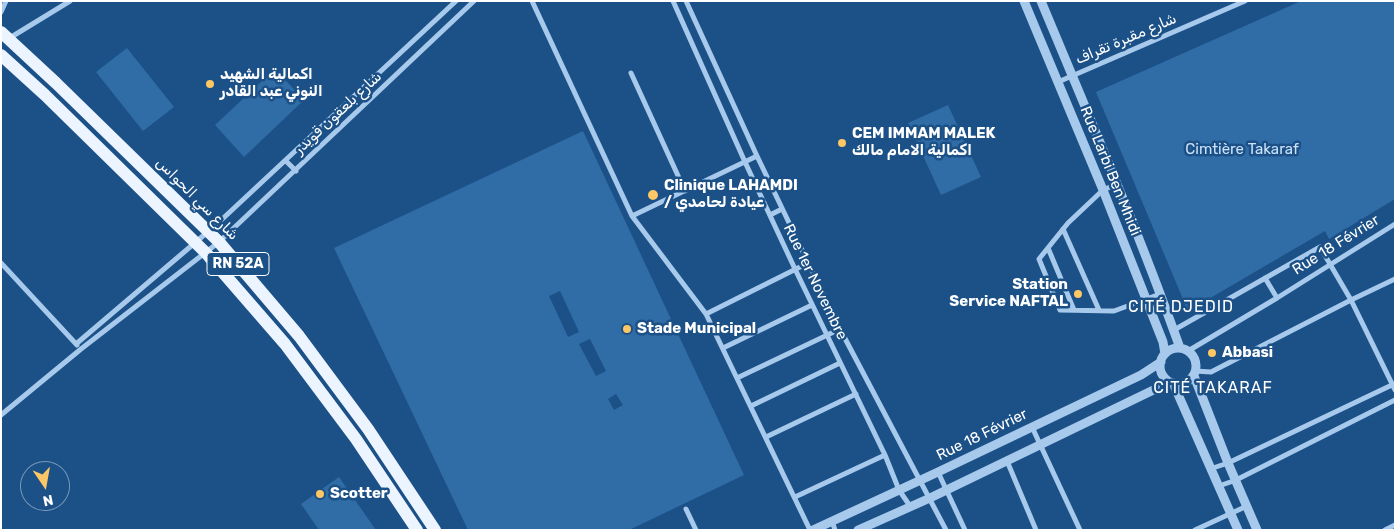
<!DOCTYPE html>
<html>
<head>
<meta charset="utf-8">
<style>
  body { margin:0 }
  #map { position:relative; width:1396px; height:531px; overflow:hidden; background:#1c5188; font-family:Rubik,sans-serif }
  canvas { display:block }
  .frame { position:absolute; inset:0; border:2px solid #fff; pointer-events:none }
  .north { position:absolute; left:20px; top:461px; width:50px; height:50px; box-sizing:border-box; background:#1c5188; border:1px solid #7797b8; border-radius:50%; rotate:168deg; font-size:14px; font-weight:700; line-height:20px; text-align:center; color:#fff }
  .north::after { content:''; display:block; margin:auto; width:18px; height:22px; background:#fcc764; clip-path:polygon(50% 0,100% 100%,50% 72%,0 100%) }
</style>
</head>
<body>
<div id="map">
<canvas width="1396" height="531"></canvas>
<div class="frame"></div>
<div class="north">N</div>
</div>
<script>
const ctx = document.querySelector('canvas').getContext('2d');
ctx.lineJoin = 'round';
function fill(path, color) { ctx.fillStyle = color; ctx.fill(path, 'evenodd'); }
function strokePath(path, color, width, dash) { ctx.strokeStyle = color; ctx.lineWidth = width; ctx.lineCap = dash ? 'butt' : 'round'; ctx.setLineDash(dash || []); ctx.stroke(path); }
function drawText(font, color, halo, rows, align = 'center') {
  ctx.font = font + ' Rubik,"Noto Sans Arabic",sans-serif'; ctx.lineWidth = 5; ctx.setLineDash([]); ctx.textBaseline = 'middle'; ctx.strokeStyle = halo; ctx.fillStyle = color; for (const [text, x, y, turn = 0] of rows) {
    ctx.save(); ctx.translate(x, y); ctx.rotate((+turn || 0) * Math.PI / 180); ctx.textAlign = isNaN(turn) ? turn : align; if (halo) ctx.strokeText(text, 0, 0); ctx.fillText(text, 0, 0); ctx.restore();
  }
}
fill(new Path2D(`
  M1301,1H1395V199L1329,239L1325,231L1188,311L1096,92Z
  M127,48L174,107L143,131L96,72Z
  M275,69L304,100L244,157L215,125Z
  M948,105L981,177L941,195L908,123Z
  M583,131L744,475L629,530H468L334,248ZM560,291L579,332L568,337L549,296ZM590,339L606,371L596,376L579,344ZM616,394L623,405L614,410L608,399Z
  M339,477L376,530H319L301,504Z`), '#306ca6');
strokePath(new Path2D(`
  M532,1L632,216L706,314L810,530
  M673,1L745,162L795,269L885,455L899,490L910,506
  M686,1L757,156L840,329L946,530
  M1,12L6,1
  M8,39L70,1
  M631,73L685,191
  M1058,82L1245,1
  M286,161L296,171
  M1117,184L1103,190L1068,223L1039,259L1060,310L1114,311L1160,294
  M770,215L782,209
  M632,216L757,156
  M1063,229L1099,310
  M1048,248L1074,310
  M1,263L77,345
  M1265,278L1277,298
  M706,314L808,263
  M1174,330L1320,247L1351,300L1395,390
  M76,344L217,224L456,1
  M723,348L812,305
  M1188,351L1277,298L1395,224
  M1195,371L1211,372L1351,300L1395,279
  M737,378L840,329
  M751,406L840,363
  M1,415L81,349L219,242L474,1
  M1032,427L1080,530
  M766,437L856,394
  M1007,461L1036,530
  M1210,469L1228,463L1394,384
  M938,472L965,530
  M1219,486L1236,480L1395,400
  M795,497L885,455
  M686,509L696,530
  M832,521L835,530
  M1195,530L1247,506
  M1385,530L1395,525`), '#a6c9ec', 5);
strokePath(new Path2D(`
  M1024,1L1103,190L1163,342L1165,354
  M1041,1C1089,116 1138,230 1180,348
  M1160 366a18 18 0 1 1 36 0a18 18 0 1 1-36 0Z
  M1194,376L1228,463L1257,530
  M1173,383L1238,530
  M813,530L938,472L1141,375L1161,362
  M858,530L930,498L1170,382`), '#a6c9ec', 9);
strokePath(new Path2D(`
  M1,32L56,83L219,242L299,336L368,429L435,530
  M1,55L45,95L206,253L285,344L356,439L417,530`), '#ebf4ff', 12);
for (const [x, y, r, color] of [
  [210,84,5,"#fcc764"],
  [842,143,5,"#fcc764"],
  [653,195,6,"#fcc764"],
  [1078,294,5,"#fcc764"],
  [627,329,5,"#fcc764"],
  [1212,353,5,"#fcc764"],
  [320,494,5,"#fcc764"]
]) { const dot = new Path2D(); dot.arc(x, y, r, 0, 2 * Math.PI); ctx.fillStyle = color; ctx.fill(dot); strokePath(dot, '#1c5188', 2); }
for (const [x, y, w] of [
  [238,264,62]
]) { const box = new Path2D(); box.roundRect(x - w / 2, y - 11.5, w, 23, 4); ctx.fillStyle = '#1c5188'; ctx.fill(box); strokePath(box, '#fff', 1); }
drawText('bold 14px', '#fff', null, [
  ["RN 52A",238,264]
]);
drawText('15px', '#fff', '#1c5188', [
  ["شارع مقبرة تقراف",1126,39,-23],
  ["شارع بلعقون قويدر",338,113,-43],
  ["Rue Larbi Ben Mhidi",1110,171,68],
  ["شارع سي الحواس",197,199,45],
  ["Rue 18 Février",1336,245,-32],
  ["Rue 1er Novembre",815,282,64],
  ["Rue 18 Février",982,435,-26]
]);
drawText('bold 15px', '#fff', '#1c5188', [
  ["اكمالية الشهيد",220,75],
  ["النوني عبد القادر",220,92],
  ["CEM IMMAM MALEK",852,134],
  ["اكمالية الامام مالك",852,151],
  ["Clinique LAHAMDI",664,186],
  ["/ عيادة لحامدي",664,203],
  ["Station",1068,285,"right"],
  ["Service NAFTAL",1068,302,"right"],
  ["Stade Municipal",637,329],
  ["Abbasi",1222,353],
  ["Scotter",330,494]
], 'left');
drawText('15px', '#cbe2f9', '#1c5188', [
  ["Cimtière Takaraf",1242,150]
]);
ctx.letterSpacing = '1px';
drawText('16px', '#fff', '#1c5188', [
  ["CITÉ DJEDID",1181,307],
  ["CITÉ TAKARAF",1213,388]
]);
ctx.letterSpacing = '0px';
</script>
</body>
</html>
